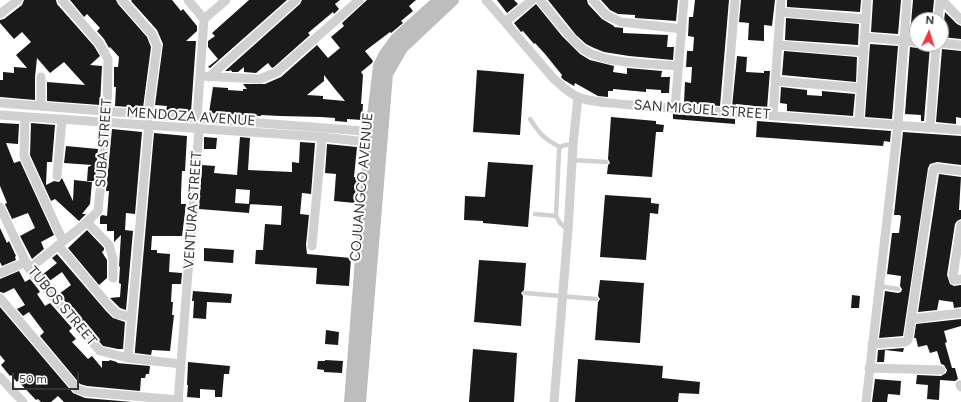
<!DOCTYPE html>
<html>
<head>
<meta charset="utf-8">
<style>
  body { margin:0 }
  #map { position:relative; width:961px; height:402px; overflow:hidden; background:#fff; font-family:Figtree,sans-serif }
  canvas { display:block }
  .north { position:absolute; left:909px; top:12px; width:40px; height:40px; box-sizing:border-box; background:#fff; border:1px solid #adadad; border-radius:50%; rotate:4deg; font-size:11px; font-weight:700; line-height:16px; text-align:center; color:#333 }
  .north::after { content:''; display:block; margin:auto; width:14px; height:18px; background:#e63946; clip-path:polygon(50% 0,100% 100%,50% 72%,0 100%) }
  .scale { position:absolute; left:12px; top:372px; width:67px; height:18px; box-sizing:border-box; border:2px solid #333; border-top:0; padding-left:5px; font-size:12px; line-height:14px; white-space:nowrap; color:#333; -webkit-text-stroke:3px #fff; paint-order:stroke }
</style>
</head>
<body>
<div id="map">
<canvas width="961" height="402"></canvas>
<div class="north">N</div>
<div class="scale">50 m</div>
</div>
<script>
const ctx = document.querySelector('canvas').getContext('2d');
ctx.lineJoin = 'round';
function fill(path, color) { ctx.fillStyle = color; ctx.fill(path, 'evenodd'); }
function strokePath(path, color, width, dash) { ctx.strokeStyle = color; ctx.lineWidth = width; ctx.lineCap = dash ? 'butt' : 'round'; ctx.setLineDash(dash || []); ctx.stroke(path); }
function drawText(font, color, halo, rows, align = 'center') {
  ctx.font = font + ' Figtree,sans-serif'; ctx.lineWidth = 4; ctx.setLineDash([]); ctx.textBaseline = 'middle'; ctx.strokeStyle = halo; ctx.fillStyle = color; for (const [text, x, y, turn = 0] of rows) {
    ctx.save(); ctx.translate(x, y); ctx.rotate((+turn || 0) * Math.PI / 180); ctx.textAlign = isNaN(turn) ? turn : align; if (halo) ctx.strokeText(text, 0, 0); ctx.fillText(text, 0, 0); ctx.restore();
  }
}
fill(new Path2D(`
  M24,0H56L57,4L94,46L100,56L90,65L102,66L100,105L47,101V82L85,85L64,62L50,73L37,58L35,77V100L0,97V80H3V72L14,73V67L27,68L16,55L31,42L22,32L14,39L0,23V20L4,19L22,5Z
  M70,0H116L118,4L147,37L151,47L143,108L115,106L116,87H114V67H118L119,57L110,47L109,48L104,39L97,31L100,28L87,14L84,17Z
  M132,0H172L181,11L183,9L197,26V31L186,41H196L191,112L166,110L167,106L155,105L163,44L157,30L131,1Z
  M249,0H287L210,68L208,67L218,59L208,47V41L215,36L212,33Z
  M302,0H340L335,4L339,9L334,14L333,12L308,33L310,35L274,67L272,68L268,63L256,73L244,72V67L238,72H232L231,70L229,71H225L300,4Z
  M367,0H416L409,6L413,11L401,21L403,23L391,33L390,32L365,51L373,61L372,63L361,72L363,75L361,104H363L362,120L347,119V122L335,121V118L321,117L280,116L261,115V116L209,113L213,87L228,88V90L243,91V89H247L243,84H265L281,77L317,45L328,58L340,48L331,37L344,26L342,23ZM324,75L335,89L345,101L323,99V96L307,95L324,81Z
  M497,0H514L518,4L507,13Z
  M548,0H587L588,4L602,19L614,26V27L623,28V33L668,35L667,47H674L673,60L629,56L604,52L594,48L586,44L576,35Z
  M601,0H678L676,21L635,18V15L618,14L610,10Z
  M695,0H729L720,106L684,103L685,82L691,83L692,67H686L687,51H693L694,37L688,36L689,17H693Z
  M741,0H775L772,26L764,25V41L748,40L749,23L739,22Z
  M787,0H861L860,12L787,7Z
  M873,0H901L898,34L871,32Z
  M913,0H934L932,20H917V36L910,35Z
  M536,4L562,36L580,54L590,60L614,66L613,72L627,74V68L662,71L661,77H670L669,93H661V90L646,89V92L613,89V91H608V97L598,96L575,83L574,86L564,80L561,77L562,75L545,54L535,43L534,44L523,31L521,32L514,23Z
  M945,12L957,24L961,26V39L941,37V25L944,21Z
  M786,18L859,24L858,45L785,40Z
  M870,44L898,46L892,119L865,117Z
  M922,46H930L924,121H921V115L905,114L910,47L917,48Z
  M942,49L961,51V118L956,117V124L936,122Z
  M784,51L857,57L856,82L782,75Z
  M737,56L747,57L746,72L764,73V71H770L767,109H758L754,107V106L736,104V107H732Z
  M477,70L524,74L520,135L473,132Z
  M781,87L807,90V95L822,96V91L855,94L853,116L787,111V104L780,103Z
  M673,114L735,119V124L673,119Z
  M611,117L656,121V124L664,125L663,132H656L652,177L607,174L608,165L610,163L608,159Z
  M757,121L891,131L890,142L884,141L883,146L756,137Z
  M0,123L19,124L18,144L6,143L14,163L20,161L54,235L41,242L44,249L32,259L20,236L35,228L28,213L12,219L5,204L7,203L0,186Z
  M31,123L55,125L52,162H47L46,185L54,181L59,182L62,178L73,201L74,180L92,182L90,204L82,214H86L79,221L55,199L51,201L30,155Z
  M112,129L142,132L135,214L126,213L125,230L133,231L126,310L120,308L110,298L120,297L121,284L119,283L120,266L119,267L121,235L114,242V231H107V224H100V217L102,215L107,216L109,191H106Z
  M903,132L961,136V165L937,162L930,164L928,168L903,336L879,338L885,291L898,293L901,292L902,289L900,286L901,276L887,274L892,233H899L901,217L900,215H894Z
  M154,133L187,136L185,171H182L181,194V204H186L182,236H152L151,250H157V253L170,254L169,272L182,273L181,284H172L171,302H173L172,315H174L170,351L152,350L151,355L135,353V350Z
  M204,137L217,138L216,149H204Z
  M240,137L250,138L248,170L292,172V162L299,163L300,142L315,143L311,194L302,193L300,214L309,215L306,245L307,254L351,258L349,286L316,284L317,268L255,264L256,250H263L265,224L281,225L282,206L249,204L250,190L236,189L235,203L250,204L249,213L199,209L202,165L215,166L214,173L237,175Z
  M327,144L357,147L354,177H357L355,203L334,201L336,174L325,173Z
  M66,146L98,149L95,181H87L88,167L92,165L64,163Z
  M488,162L533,165L528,227L483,223V221L464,220L465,196L485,197Z
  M939,174L961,177L959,210H961V219L957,221L955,224L947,275L950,284L954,286L961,285V307L954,308L953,302L939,300L937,310L918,312Z
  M605,195L651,198V203L659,204L658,214L650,213L646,260L600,257Z
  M0,228L7,243L9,241L16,256L15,257L16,260L2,266L0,262Z
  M87,230L104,248V250L102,252L107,260V278L99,285L68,248Z
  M204,248L234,250L233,263L204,261Z
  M57,254L106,311L113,318L125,322L123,349H118L103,346L59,294L71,285L62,272L48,282L42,275L57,263L52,258Z
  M479,260L526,263L524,290L521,293L523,296L521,326L474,322Z
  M19,271L25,282L30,279L38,289L40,292L37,294L45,306L50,303L72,328L69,331L76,339L72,342L88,359L92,356L102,368V361H109L110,360L117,362V363L150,366L149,374H146L145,378H141L140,391L87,386L80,384L40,336L44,332L29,312L23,316L17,309L25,305L14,288L4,293L0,292V279Z
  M600,280L644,283L640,343L595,340L598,302L600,299L598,296Z
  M193,291L232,294L231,303L207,302L206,319L193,318L194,301H192Z
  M852,295L860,296L859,308H851Z
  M0,307L73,393L85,398L132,402H64L58,396L51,402H41L38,399L36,400L18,381L17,382L11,375L10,376L1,365L5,361L0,355Z
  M961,319V326L944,331L947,342L945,343L952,368H955L958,379L955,381L940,380L939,400L927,399L928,385L916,384L917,375L941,376L946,373L947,370L944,365L941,364L937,351L930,353L927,345L918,347L916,338H914L916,324Z
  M326,330L339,332L338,345L325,344Z
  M904,348L903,352L885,350L884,362H877L878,350Z
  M473,349L517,353L514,402H469Z
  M578,359L663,366L662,378L700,382L699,394L679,393L678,402H575Z
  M325,360L343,361L342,373L324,372V370L317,369L318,361H325Z
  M188,362L230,366L229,374H224L222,397H215V390L200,389V398L187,397L188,385H187Z
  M875,379L901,381L900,395L888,394L887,402H872Z`), '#1a1a1a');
strokePath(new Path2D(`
  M530,119C540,134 544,139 560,147
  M572,160L606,162
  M535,214L556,216
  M568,230L560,223L556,216L559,151L560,147L565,145H573
  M879,286L898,289
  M525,293L596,299`), '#d0d0d0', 4.5);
strokePath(new Path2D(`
  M122,0L152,34L157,46L148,114
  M188,0L204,19
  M486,0L553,78C561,85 568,93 578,97C592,103 615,103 631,105L961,130
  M540,0C552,14 569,38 583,49C603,64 653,64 679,66
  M593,0L606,15L621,22L682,29
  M942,0L961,20
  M780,12L866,19
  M0,14L18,0
  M204,19L226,0
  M938,20L940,0
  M505,22L532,0
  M864,37L917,42
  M941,43L961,45
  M778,45L864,52
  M200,76L260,79L277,72L359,0
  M209,77L296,0
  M776,81L861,88
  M0,103L376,132
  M41,106V77
  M675,108L684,0
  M726,112L735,0
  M0,115L322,137L375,143
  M773,115L781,0
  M25,117L24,156L63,241
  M859,121L867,0
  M930,127L936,44
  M57,176L62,119
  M0,207L29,269L100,351L128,358L181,364
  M87,222L109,245L113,259V278
  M961,225L953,276L954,280L961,279
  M58,245L110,307L117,314L131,317
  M312,246L322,137
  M29,269L87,222L98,211L107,121L108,59L99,43L62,0
  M0,273L26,262
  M0,298L77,389L86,392L179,400
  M911,319L961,313
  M872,344L905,342L908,340L933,171L934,169L937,168L961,171
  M128,358L149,124
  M869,368L941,370
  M0,377L23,402
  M960,385L961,387
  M178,402L199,129L197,118L204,19
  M554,402L568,230L573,145L578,97
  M866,402L898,124L907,0`), '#d0d0d0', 9);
strokePath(new Path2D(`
  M350,402L370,142L379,66L385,54L396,39L439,0
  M360,402L387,74L402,48L453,0`), '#bdbdbd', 12);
drawText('14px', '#333', '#fff', [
  ["SAN MIGUEL STREET",702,110,4],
  ["MENDOZA AVENUE",191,117,4],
  ["SUBA STREET",104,143,-86],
  ["COJUANGCO AVENUE",362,187,-85],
  ["VENTURA STREET",193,210,-86],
  ["TUBOS STREET",62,306,50]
]);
</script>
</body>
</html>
